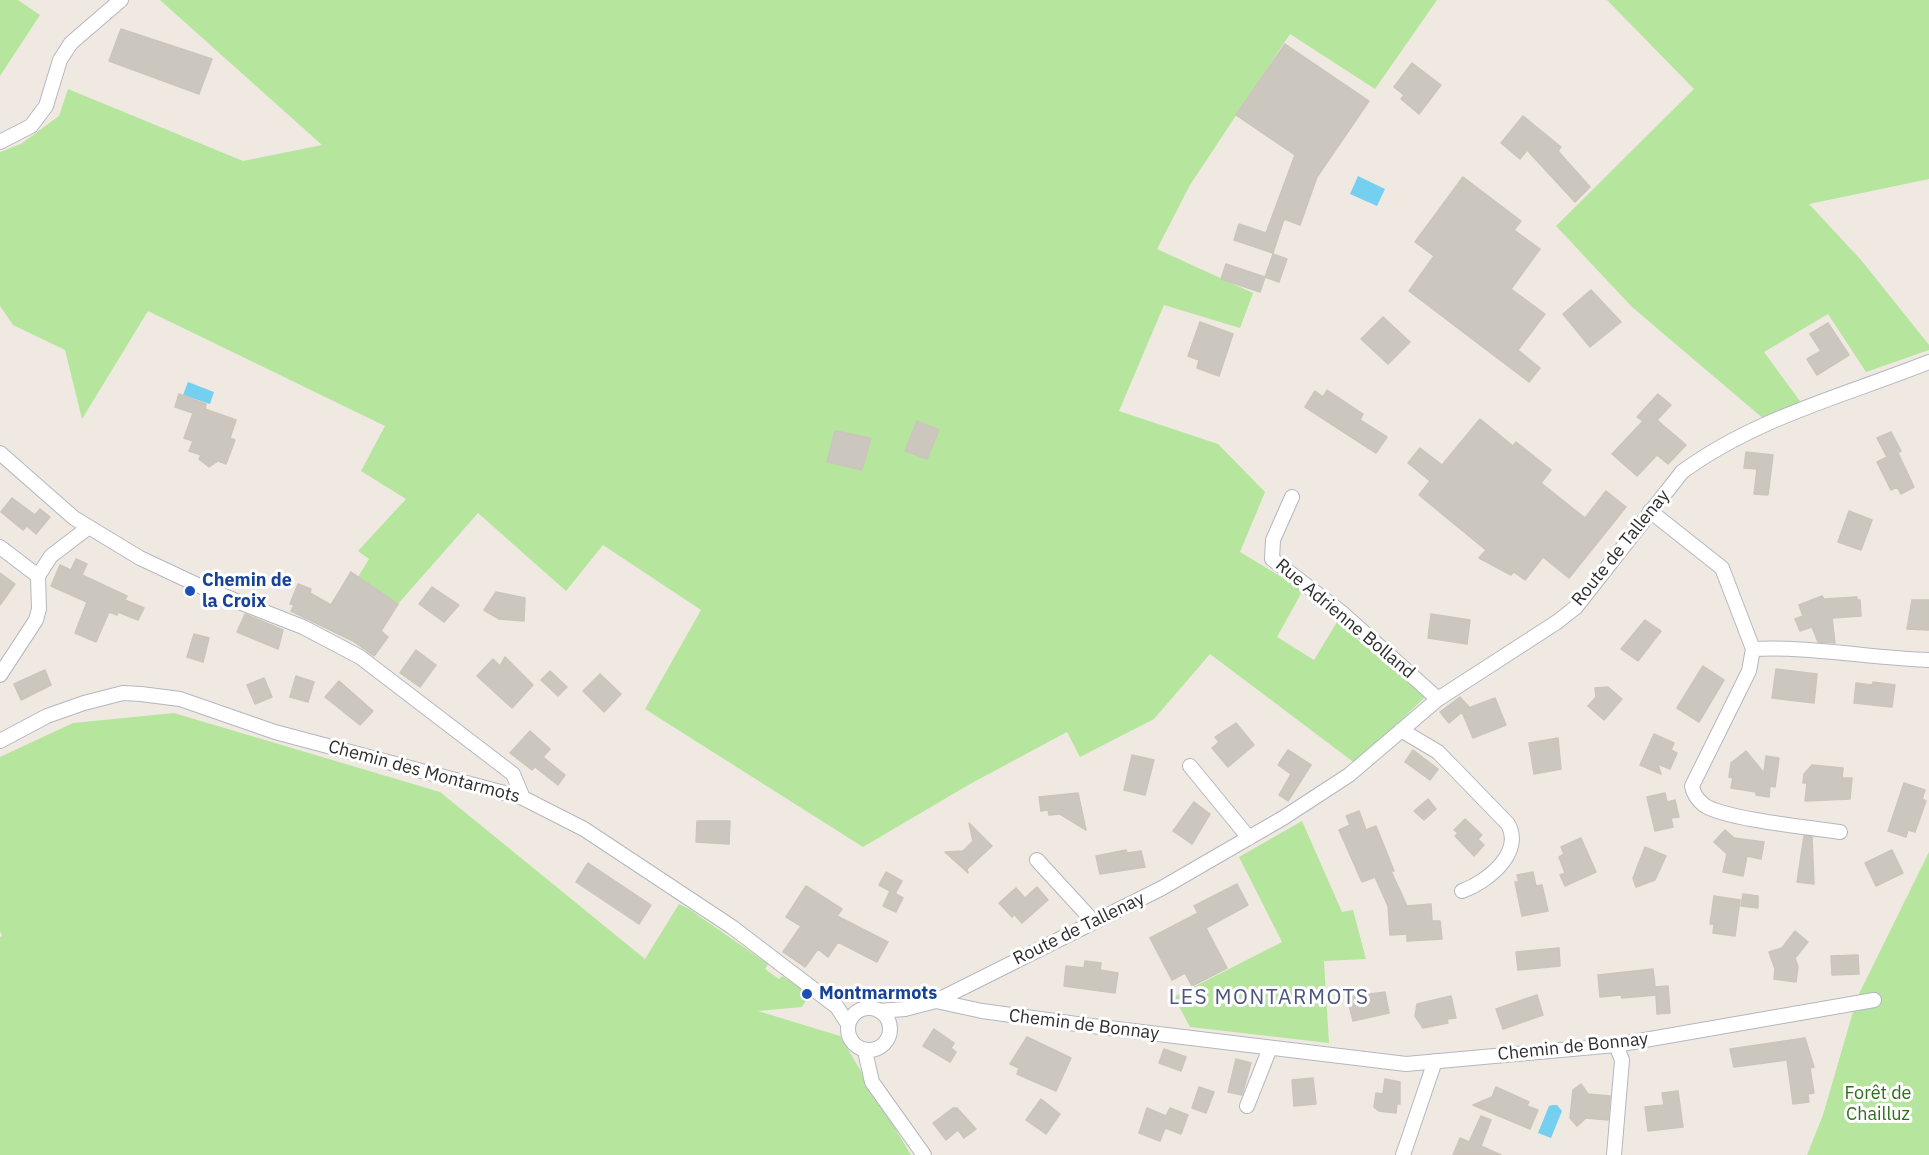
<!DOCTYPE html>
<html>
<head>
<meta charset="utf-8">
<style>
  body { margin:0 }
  canvas { display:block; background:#efe9e1 }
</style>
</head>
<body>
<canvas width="1929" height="1155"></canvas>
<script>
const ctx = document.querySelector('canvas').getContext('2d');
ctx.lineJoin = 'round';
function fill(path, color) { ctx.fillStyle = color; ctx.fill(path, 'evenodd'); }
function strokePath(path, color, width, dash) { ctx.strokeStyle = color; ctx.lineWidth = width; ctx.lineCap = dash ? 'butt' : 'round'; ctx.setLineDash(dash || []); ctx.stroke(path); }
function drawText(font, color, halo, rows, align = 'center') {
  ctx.font = font + ' "IBM Plex Sans",sans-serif'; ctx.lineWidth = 6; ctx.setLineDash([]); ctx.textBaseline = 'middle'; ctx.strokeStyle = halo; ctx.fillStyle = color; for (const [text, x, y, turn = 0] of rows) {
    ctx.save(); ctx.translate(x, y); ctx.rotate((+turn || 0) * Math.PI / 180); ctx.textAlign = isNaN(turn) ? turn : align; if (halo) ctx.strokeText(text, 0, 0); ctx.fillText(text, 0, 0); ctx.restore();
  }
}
fill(new Path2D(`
  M0,0H18L40,15L0,76Z
  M160,0H1437L1375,89L1290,34L1190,185L1157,249L1253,293L1240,328L1164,305L1119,411L1218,444L1265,492L1240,552L1303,590L1277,637L1314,660L1337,622L1425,697L1356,764L1210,654L1154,719L1080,757L1067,732L970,784L863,847L645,709L701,610L603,545L566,591L478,513L398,604L358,577L369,559L358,551L406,499L361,471L385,426L148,311L82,419L65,350L13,325L0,306V152L21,144L59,116L68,89L243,161L322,145Z
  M1607,0H1929V179L1809,204L1861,260L1929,345V350L1866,372L1828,314L1764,352L1802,404L1765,420L1632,307L1556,226L1694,89Z
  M174,713L440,792L645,959L679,904L689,909L768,964L765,969L779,979L782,976L810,994L802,1007L758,1011L840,1036L911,1155H0V937L2,936L0,931V757L73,723Z
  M1302,821L1342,912L1353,910L1366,959L1324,961L1329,1043L1190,1027L1174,997L1282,942L1239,857Z
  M1929,852V1155H1807L1823,1115L1857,998Z`), '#b6e59e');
fill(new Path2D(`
  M1358,176L1385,189L1377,206L1350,194Z
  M188,382L214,392L210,404L183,395Z
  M1553,1105H1557L1562,1111L1551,1138L1538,1133L1549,1106Z`), '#75cff0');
const building = new Path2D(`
  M121,29L212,59L199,94L109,61Z
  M1285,44L1369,101L1317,177L1300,225L1284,219L1273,253L1234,240L1239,224L1266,233L1295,155L1236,115Z
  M1412,63L1441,85L1419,114L1401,99L1404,95L1394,87Z
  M1523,116L1561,147L1558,151L1590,187L1575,202L1527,150L1520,159L1501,143Z
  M1463,177L1521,221L1514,230L1540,249L1511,289L1545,314L1518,350L1540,368L1529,382L1409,291L1434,256L1415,242Z
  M1273,254L1287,259L1279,282L1265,277Z
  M1226,264L1265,277L1260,292L1221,279Z
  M1591,290L1621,322L1590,347L1563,314Z
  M1383,317L1410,342L1388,364L1361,339Z
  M1200,322L1233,334L1219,376L1197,368L1199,360L1188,356Z
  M1828,323L1849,355L1817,375L1807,359L1821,351L1810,334Z
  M1327,390L1363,414L1360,420L1387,437L1376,453L1305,407L1315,391L1323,397Z
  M179,394L206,404L205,409L236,420L230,438L235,440L226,464L218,461L209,467L199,459L201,455L189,451L193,441L184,438L193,413L175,407Z
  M1658,394L1671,405L1657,420L1686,445L1668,464L1657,455L1637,476L1612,454L1643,421L1637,417Z
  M1480,419L1513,446L1516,442L1551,470L1541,483L1585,518L1606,491L1626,507L1569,578L1543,557L1525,580L1514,572L1511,575L1479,558L1486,550L1419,495L1430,481L1408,463L1420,448L1442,465Z
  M917,421L939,430L927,459L905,451Z
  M835,431L871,438L862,470L827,462Z
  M1891,432L1901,451L1898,453L1914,487L1901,494L1897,487L1891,490L1877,462L1887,457L1877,438Z
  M1746,452L1773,455L1768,495L1754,494L1757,469L1744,468Z
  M12,498L35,515L40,509L50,517L36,534L27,526L23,530L1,512Z
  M1849,511L1872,520L1861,550L1838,542Z
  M76,559L87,564L82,575L127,596L125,600L144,608L138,620L118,612L117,615L109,612L96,642L75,633L87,602L51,586L60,565L71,570Z
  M351,572L398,604L381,631L388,637L374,656L353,641L291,611L294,605L290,604L298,584L311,589L310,593L331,605Z
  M0,573L15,584L0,605Z
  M432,587L459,605L444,622L419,604Z
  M496,592L525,598L524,621L499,619L484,610Z
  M1822,596L1824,599L1857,597V600H1860L1861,616L1832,618L1835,643L1818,642L1812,627L1800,631L1795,619L1803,616L1799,605Z
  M1912,600H1929V630L1907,629Z
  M245,614L283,630L278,649L237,632Z
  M1431,614L1470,620L1467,644L1428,638Z
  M1645,620L1661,631L1638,661L1621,649Z
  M194,634L209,638L203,662L187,657Z
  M416,650L436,665L420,687L400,673Z
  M505,657L533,685L512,708L477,676L493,659L500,666Z
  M1703,666L1724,680L1699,722L1677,708Z
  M1776,669L1817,674L1814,703L1772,698Z
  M45,670L51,685L21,700L14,684Z
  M550,671L567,687L558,696L541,680Z
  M600,674L621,694L604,712L583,691Z
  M296,676L314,682L308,702L290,697Z
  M264,678L272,697L255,704L247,685Z
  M339,681L373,711L360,725L325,697Z
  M1873,682L1895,685L1892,707L1854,703L1856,683L1872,685Z
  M1608,687L1622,699L1604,720L1588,706L1596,697L1595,688Z
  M1460,697L1469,707L1466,709L1495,698L1506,725L1473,738L1462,712L1449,723L1440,712Z
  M1236,723L1254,745L1228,767L1212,748L1219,742L1215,737Z
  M530,731L550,749L543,757L565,775L558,785L535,767L532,770L510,753Z
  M1654,734L1674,743L1671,750L1677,753L1670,769L1658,764L1661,774L1640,765Z
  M1558,738L1561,769L1534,774L1529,743Z
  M1288,750L1311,765L1288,801L1279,795L1291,774L1278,765Z
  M1413,750L1438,769L1430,780L1405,762Z
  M1746,751L1764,773L1766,756L1779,758L1775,787L1770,786L1769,797L1756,795V792L1731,788L1733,778L1729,777L1731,763Z
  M1132,755L1154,760L1145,795L1124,790Z
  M1812,765L1843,768L1842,778H1852L1850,799L1805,801L1807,783H1803L1804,774Z
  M1904,783L1925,790L1922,799L1926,801L1915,832L1908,830L1906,837L1888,831Z
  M1078,793L1086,830L1060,814L1049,815L1048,810L1041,811L1039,797Z
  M1665,793L1667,802L1675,800L1679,817L1671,818L1673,827L1655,831L1647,797Z
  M1428,799L1436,809L1424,820L1414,811Z
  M1194,802L1210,814L1192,844L1173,831Z
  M1359,811L1366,830L1376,826L1394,871H1391L1407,906L1431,904L1432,921H1440L1442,939L1407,941V934L1390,935L1388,906L1375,877L1362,882L1339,830L1350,825L1346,816Z
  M1465,819L1482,835L1478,839L1484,845L1474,856L1455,836L1458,833L1454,830Z
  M697,821H730L729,844L696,842Z
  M969,823L992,846L967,869L968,873L945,852L963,851L973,841Z
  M1725,830L1734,838L1764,842L1761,859L1747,856L1743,876L1723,872L1727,854L1714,842Z
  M1804,836L1812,837L1814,884L1797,882Z
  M1581,838L1596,872L1565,886L1560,875L1565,873L1559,857L1564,854L1561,847Z
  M1645,847L1666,856L1655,880L1636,887L1633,878Z
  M1126,850L1127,853L1141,851L1145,867L1100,874L1096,856Z
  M1892,850L1903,873L1876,886L1865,863Z
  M588,863L651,905L639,924L576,882Z
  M886,872L902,881L895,894L891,891L903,898L896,912L883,906L890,891L879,885Z
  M1533,872L1536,886L1542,885L1548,911L1522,916L1515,882H1519L1517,875Z
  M1237,884L1248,905L1206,928L1227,968L1192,986L1185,973L1172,980L1150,938L1198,913L1194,906Z
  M806,886L842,909L837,916L888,942L877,962L838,942L828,957L818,949L805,967L783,952L801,926L786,917Z
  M1037,887L1048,900L1022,923L1014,914L1012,917L999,903L1016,888L1025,898Z
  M1743,894L1758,896V908L1741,906Z
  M1714,896L1740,900L1735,936L1713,933L1714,924H1710Z
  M1795,931L1808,942L1795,958L1798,967L1796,982L1774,979L1775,969L1769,952L1782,948Z
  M1559,948L1560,966L1518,970L1516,952Z
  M1858,955L1859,974L1832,975L1831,956Z
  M1085,961L1101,963L1100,970L1118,973L1115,993L1064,986L1066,966L1084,968Z
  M1653,969L1656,995L1655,987L1668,986L1670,1013L1657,1014L1656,995L1622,998L1621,995L1600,997L1598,975Z
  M1385,992L1389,1013L1353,1021L1347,997Z
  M1537,995L1543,1015L1503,1029L1496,1009Z
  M1451,996L1456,1018L1447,1019L1448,1023L1423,1028L1415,1016L1417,1004Z
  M934,1029L954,1043L951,1048L956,1052L950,1062L923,1046Z
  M1027,1037L1071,1058L1056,1091L1017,1074L1019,1068L1010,1064Z
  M1805,1038L1814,1067L1810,1068L1814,1093L1808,1094L1809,1102L1793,1104L1787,1060L1734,1067L1730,1049Z
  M1164,1049L1186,1057L1181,1071L1159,1063Z
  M1236,1059L1251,1063L1242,1095L1228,1092Z
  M1313,1078L1316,1104L1294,1106L1292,1080Z
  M1385,1079L1400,1082V1104H1397L1396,1113L1379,1111L1374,1107L1376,1093L1383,1094Z
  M1581,1084L1588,1094L1610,1096L1608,1120L1586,1118L1577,1126L1570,1118L1573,1090Z
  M1199,1087L1214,1092L1206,1113L1192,1108Z
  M1496,1087L1529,1102L1527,1106L1538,1110L1530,1129L1473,1105L1492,1097Z
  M1678,1091L1683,1127L1648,1131L1645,1107L1664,1105L1662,1093Z
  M1041,1099L1060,1114L1046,1134L1026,1120Z
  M953,1108H957L976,1129L964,1138L958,1130L946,1140L933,1123Z
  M1147,1108L1166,1116L1170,1108L1188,1115L1181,1134L1165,1128L1160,1141L1139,1133Z
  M1481,1116L1491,1120L1481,1146L1501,1155H1453L1460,1138L1469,1142Z`);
fill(building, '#cbc7bf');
strokePath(building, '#cbc5ba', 1.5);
const minor = new Path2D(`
  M0,142L31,126L46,106L60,60L71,43L121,0
  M0,453L74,518L140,558L206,589L303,627L360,657L513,774L523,798
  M1292,497L1273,540L1272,559L1341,612L1438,699
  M1650,511L1722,568L1753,649
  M0,547L38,576
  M1753,649L1749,671L1692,786C1693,794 1698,800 1704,805C1724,819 1812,828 1840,832
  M1753,649C1811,646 1870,658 1929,660
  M0,675L36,620L39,609L38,576L51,556L89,527
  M1401,730L1438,752L1508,824C1524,853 1487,882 1462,891
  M0,741L47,716L84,703L123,693L141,694L180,699L275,732L523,798L584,829L732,927L837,1007L848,1024
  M1190,766L1249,838
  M1037,860L1093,921
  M936,1001L982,1011L1084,1025L1406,1064L1616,1045L1874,1000
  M848 1029a21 21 0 1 1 42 0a21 21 0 1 1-42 0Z
  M879,1011L905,1009L936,1001L1162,888L1283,818L1349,775L1438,699L1557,622L1576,607L1682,472C1755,418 1846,395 1929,362
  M865,1051L872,1082L924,1155
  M1247,1106L1270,1048
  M1403,1155L1435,1061
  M1614,1155L1622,1060L1616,1045`);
strokePath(minor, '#b4b7c1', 16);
strokePath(minor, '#fff', 14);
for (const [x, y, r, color] of [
  [190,591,6,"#1a4fb4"],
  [807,994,6,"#1a4fb4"]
]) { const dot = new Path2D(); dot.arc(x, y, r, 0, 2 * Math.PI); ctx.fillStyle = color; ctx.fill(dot); strokePath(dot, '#fff', 2); }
drawText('18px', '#2e2e2e', '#fff', [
  ["Route de Tallenay",1621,548,-51],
  ["Rue Adrienne Bolland",1345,619,40],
  ["Chemin des Montarmots",424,772,15],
  ["Route de Tallenay",1079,929,-26],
  ["Chemin de Bonnay",1084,1025,7],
  ["Chemin de Bonnay",1573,1047,-6]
]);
drawText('bold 18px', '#164399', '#fff', [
  ["Chemin de",202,581],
  ["la Croix",202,602],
  ["Montmarmots",819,994]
], 'left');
drawText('18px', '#2c6e1b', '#fff', [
  ["Forêt de",1878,1094],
  ["Chailluz",1878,1115]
]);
ctx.letterSpacing = '1.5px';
drawText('21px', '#4d5680', '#fff', [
  ["LES MONTARMOTS",1269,998]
]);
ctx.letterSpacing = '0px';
</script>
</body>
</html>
